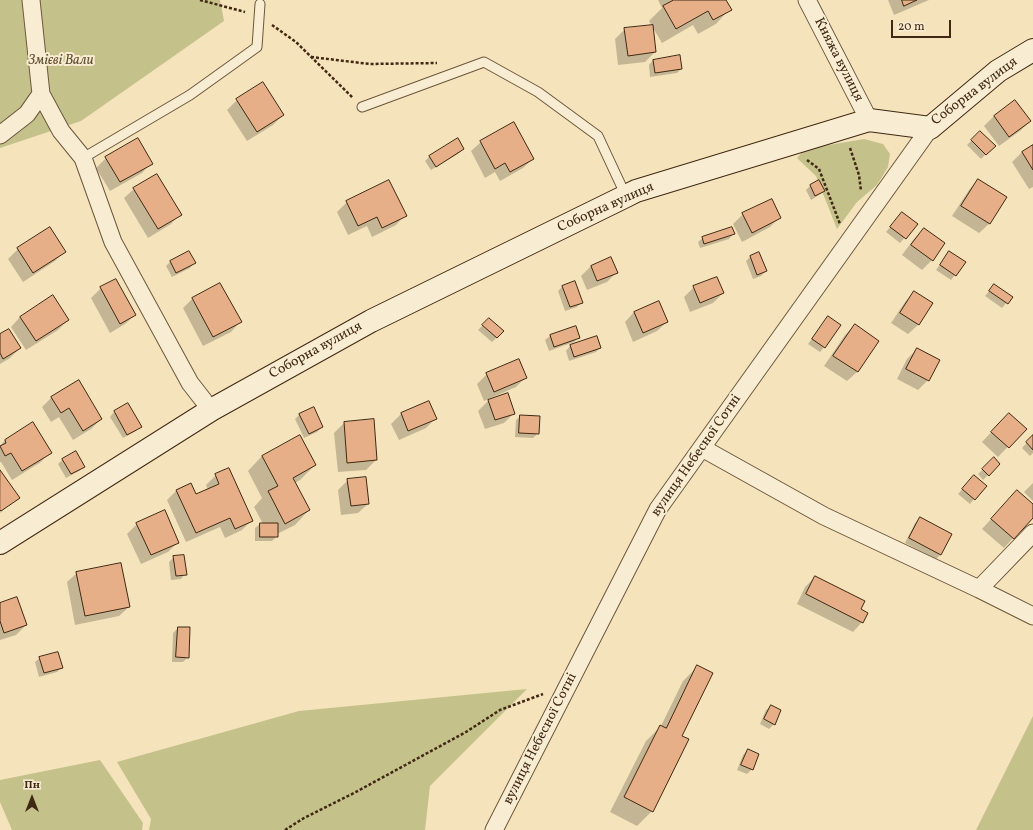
<!DOCTYPE html>
<html>
<head>
<meta charset="utf-8">
<style>
  body { margin:0 }
  #map { position:relative; width:1033px; height:830px; overflow:hidden; background:#f5e3bb; font-family:Vollkorn,serif }
  canvas { display:block }
  .north { position:absolute; left:12px; top:778px; width:40px; height:40px; -webkit-text-stroke:3px #f8edd3; paint-order:stroke; rotate:0deg; font-size:11px; font-weight:700; line-height:16px; text-align:center; color:#402812 }
  .north::after { content:''; display:block; margin:auto; width:14px; height:18px; background:#402812; clip-path:polygon(50% 0,100% 100%,50% 72%,0 100%) }
  .scale { position:absolute; left:891px; top:20px; width:60px; height:18px; box-sizing:border-box; border:2px solid #402812; border-top:0; padding-left:5px; font-size:12px; line-height:14px; white-space:nowrap; color:#402812; -webkit-text-stroke:3px #f8edd3; paint-order:stroke }
</style>
</head>
<body>
<div id="map">
<canvas width="1033" height="830"></canvas>
<div class="north">Пн</div>
<div class="scale">20 m</div>
</div>
<script>
const ctx = document.querySelector('canvas').getContext('2d');
ctx.lineJoin = 'round';
function fill(path, color) { ctx.fillStyle = color; ctx.fill(path, 'evenodd'); }
function strokePath(path, color, width, dash) { ctx.strokeStyle = color; ctx.lineWidth = width; ctx.lineCap = dash ? 'butt' : 'round'; ctx.setLineDash(dash || []); ctx.stroke(path); }
function drawText(font, color, halo, rows, align = 'center') {
  ctx.font = font + ' Vollkorn,serif'; ctx.lineWidth = 4; ctx.setLineDash([]); ctx.textBaseline = 'middle'; ctx.strokeStyle = halo; ctx.fillStyle = color; for (const [text, x, y, turn = 0] of rows) {
    ctx.save(); ctx.translate(x, y); ctx.rotate((+turn || 0) * Math.PI / 180); ctx.textAlign = isNaN(turn) ? turn : align; if (halo) ctx.strokeText(text, 0, 0); ctx.fillText(text, 0, 0); ctx.restore();
  }
}
fill(new Path2D(`
  M0,0H220L224,21L81,121L0,148Z
  M864,139L883,144L890,154L888,167L877,185L857,202L837,229L816,176L797,158L805,149Z
  M527,689L430,786L425,830H149L151,819L117,762L299,711Z
  M1033,716V830H976Z
  M100,760L143,823L142,830H12L0,802V780Z`), '#c4c18b');
fill(new Path2D(`
  M658,0H725L730,9L716,24L698,34L693,25L662,43L652,26L655,52L645,62L618,65L615,39L625,29L652,26L649,21L662,8Z
  M888,0H929L894,15Z
  M653,60L681,69L677,73L650,77L649,65Z
  M237,100L283,115L273,125L247,141L227,110Z
  M1015,101L1030,121L1020,131L999,146L984,126L994,116Z
  M980,132L994,146L981,159L967,145Z
  M481,142L533,159L523,168L500,181L495,172L485,178L471,151Z
  M1033,146V187L1029,189L1012,162L1022,152Z
  M463,149L458,154L431,170L425,161L430,156Z
  M106,158L151,163L142,173L110,191L96,168Z
  M978,180L1006,198L989,224L979,233L952,216L969,190Z
  M810,186L824,191L819,195L811,200L806,190Z
  M134,189L180,214L171,224L148,238L124,198Z
  M347,202L405,215L396,225L372,237L367,226L348,235L337,212Z
  M902,213L916,224L900,243L886,232Z
  M743,214L780,217L770,227L742,242L733,224Z
  M924,229L932,260L922,270L902,255L914,239Z
  M733,234L729,239L700,248L698,242L703,238Z
  M18,249L65,251L55,261L23,282L8,259Z
  M949,252L955,275L951,280L936,270Z
  M750,257L766,271L761,276L753,279L746,261Z
  M171,261L194,263L190,268L172,277L166,266Z
  M591,266L617,272L607,282L587,290L581,276Z
  M994,285L1011,297L1002,308L985,296Z
  M563,286L581,302L577,307L565,311L558,291Z
  M694,287L723,293L713,303L690,312L684,297Z
  M101,288L135,315L125,324L110,333L91,298Z
  M914,292L932,304L918,325L908,334L891,323L905,302Z
  M192,299L240,322L231,332L203,346L183,308Z
  M634,312L667,322L657,331L633,342L625,322Z
  M20,317L68,320L58,330L26,350L11,327Z
  M828,317L824,347L820,352L808,344Z
  M484,324L503,331L492,342L478,330Z
  M855,325L878,341L857,372L847,381L824,366L845,335Z
  M575,327L579,337L574,342L549,351L545,340L550,336Z
  M0,336L20,348L10,358L0,364Z
  M597,337L600,348L596,352L569,361L566,351L570,346Z
  M917,349L928,380L918,390L897,379L907,359Z
  M487,374L525,378L516,387L484,401L477,384Z
  M507,395L514,413L504,423L485,429L478,411L488,401Z
  M52,397L101,419L91,429L73,440L59,417L51,422L42,407Z
  M429,402L436,418L426,428L399,440L391,424L401,414Z
  M127,405L140,426L136,431L123,438L110,417L114,412Z
  M300,414L322,427L317,432L304,438L295,419Z
  M521,416L538,433L533,438L515,437L516,420Z
  M344,423L376,460L366,470L338,472L334,433Z
  M999,424L1025,429L998,457L982,442Z
  M1033,436V453L1030,456L1022,448Z
  M5,440L50,452L41,462L12,480L1,462H0V446Z
  M262,456L315,465L300,480L295,483L309,510L295,525L277,534V536L272,541H255V528L260,524H263L254,507L262,498L248,471Z
  M63,459L84,466L79,471L66,478L58,464Z
  M994,459L999,464L983,480L978,474Z
  M0,472L18,497L0,513Z
  M216,475L252,520L242,530L225,538L220,527L186,542L167,500L177,490L195,496L208,490L206,485Z
  M348,480L368,504L358,513L341,515L338,490Z
  M970,481L974,499L970,504L958,494Z
  M1033,483V501L1024,492Z
  M1017,491L1033,505V516L1004,548L982,529Z
  M920,518L940,555L936,559L905,543L915,523Z
  M137,524L178,542L168,552L141,564L127,534Z
  M174,557L185,574L181,579L171,580L169,562Z
  M77,573L129,607L119,616L75,625L67,582Z
  M815,577L862,622L853,632L797,604L805,587Z
  M0,604L26,625L16,635L0,640Z
  M178,628H189L188,657L183,662H172L173,633Z
  M40,658L61,668L57,672L39,677L35,662Z
  M698,666L681,736L652,811L637,826L610,812L646,741L661,726L683,681Z
  M771,706L774,724L769,729L760,724L766,710Z
  M748,750L752,769L747,774L737,770L743,755Z`), '#0003');
const building = new Path2D(`
  M674,0H726L732,10L713,20L708,11L676,29L663,6Z
  M902,0H917L904,6Z
  M653,25L656,52L628,56L624,28Z
  M680,55L682,69L655,73L653,60Z
  M263,82L284,115L257,132L236,99Z
  M1015,100L1031,121L1009,137L994,116Z
  M514,122L534,159L510,172L505,163L495,169L480,141Z
  M980,131L996,146L986,155L971,140Z
  M138,138L153,164L120,182L105,157Z
  M458,138L464,149L436,167L429,156Z
  M1033,145V170L1022,152Z
  M157,174L182,215L158,229L133,188Z
  M978,179L1007,197L990,224L961,206Z
  M389,180L407,216L382,228L377,217L358,226L346,201Z
  M819,180L825,191L815,196L810,185Z
  M772,199L781,218L752,233L742,213Z
  M902,212L918,224L906,239L890,227Z
  M50,227L66,252L33,273L17,248Z
  M732,227L735,234L704,244L702,237Z
  M924,228L945,243L933,261L911,245Z
  M189,251L196,263L176,273L170,261Z
  M949,251L966,262L956,276L940,265Z
  M759,252L767,271L757,275L750,256Z
  M611,257L618,273L597,281L591,266Z
  M717,277L724,293L700,303L693,286Z
  M116,279L136,315L120,324L100,287Z
  M575,281L583,303L570,307L562,286Z
  M220,283L242,322L213,337L192,298Z
  M994,284L1013,297L1008,304L989,291Z
  M914,291L933,303L919,325L900,313Z
  M53,295L69,320L36,341L20,317Z
  M659,301L668,322L643,333L634,312Z
  M828,316L841,325L825,348L812,339Z
  M489,318L504,331L497,338L482,325Z
  M855,324L879,341L858,372L833,356Z
  M576,326L580,338L554,347L550,335Z
  M9,329L21,348L3,359L0,353V334Z
  M597,336L601,348L574,357L570,345Z
  M917,348L940,360L929,381L906,369Z
  M519,359L527,378L494,392L486,373Z
  M79,380L102,419L83,431L69,408L61,413L51,397Z
  M508,393L515,414L495,420L488,400Z
  M429,401L437,419L408,431L401,413Z
  M128,403L142,427L127,435L114,411Z
  M314,407L323,427L309,434L299,414Z
  M1009,413L1027,429L1009,448L991,432Z
  M520,415L540,416L539,434L519,433Z
  M374,419L377,460L347,463L344,422Z
  M33,422L52,453L22,471L11,453L5,456L0,446L6,443L5,440Z
  M300,435L316,465L293,478L310,510L285,524L268,491L278,486L262,456Z
  M1033,435V450L1026,442Z
  M76,451L85,467L71,474L62,459Z
  M994,457L1000,464L989,476L982,469Z
  M229,468L253,521L235,529L230,518L196,533L176,490L191,483L196,494L219,484L215,474Z
  M0,470L20,498L1,511L0,510Z
  M974,475L987,486L975,500L962,489Z
  M366,477L369,504L351,506L347,479Z
  M1017,490L1033,504V518L1014,539L991,519Z
  M165,510L179,543L151,555L136,523Z
  M920,517L952,534L941,555L909,538Z
  M260,523H278V537H260Z
  M184,555L187,575L176,576L173,556Z
  M121,563L130,607L85,616L76,572Z
  M815,576L865,601L861,609L868,613L863,623L806,594Z
  M17,597L27,625L4,633L0,621V603Z
  M178,627H190L189,658L176,657Z
  M58,652L63,668L44,673L39,657Z
  M697,665L713,673L682,736L689,739L653,812L624,797L660,725L666,728Z
  M771,705L781,710L775,725L764,719Z
  M748,749L759,754L753,770L741,765Z`);
fill(building, '#e7af88');
strokePath(building, '#402812', 1);
const service = new Path2D(`
  M362,107L484,62L538,92L598,136L626,196
  M83,158L190,95L257,47L260,4`);
const minor = new Path2D(`
  M807,0L869,120
  M41,94L61,131L83,158L113,242L190,383L211,410
  M0,135L27,114L41,94L31,0
  M702,448L824,516L979,589L1033,616
  M979,589L1033,533
  M494,830L658,509L930,128`);
const secondary = new Path2D(`
  M0,543L211,410L371,321L626,196L636,191L869,120L930,128L998,71L1033,50`);
strokePath(service, '#6d573c', 11);
strokePath(minor, '#6d573c', 19);
strokePath(secondary, '#402812', 24);
strokePath(new Path2D(`
  M200,0L245,12
  M272,25L296,42L353,98
  M311,57L370,64L437,63
  M850,148L859,175L861,191
  M807,160L819,169L840,224
  M285,830L304,818L354,793L466,732L500,710L543,694`), '#402812', 2.5, [3, 2]);
strokePath(service, '#f8edd3', 9);
strokePath(minor, '#f8edd3', 17);
strokePath(secondary, '#f8edd3', 22);
drawText('14px', '#402812', '#f8edd3', [
  ["Княжа вулиця",838,60,63],
  ["Соборна вулиця",975,92,-37],
  ["Соборна вулиця",606,208,-24],
  ["Соборна вулиця",316,351,-29],
  ["вулиця Небесної Сотні",697,456,-55],
  ["вулиця Небесної Сотні",541,739,-63]
]);
drawText('italic 14px', '#614e30', '#f8edd3', [
  ["Змієві Вали",61,61]
]);
</script>
</body>
</html>
